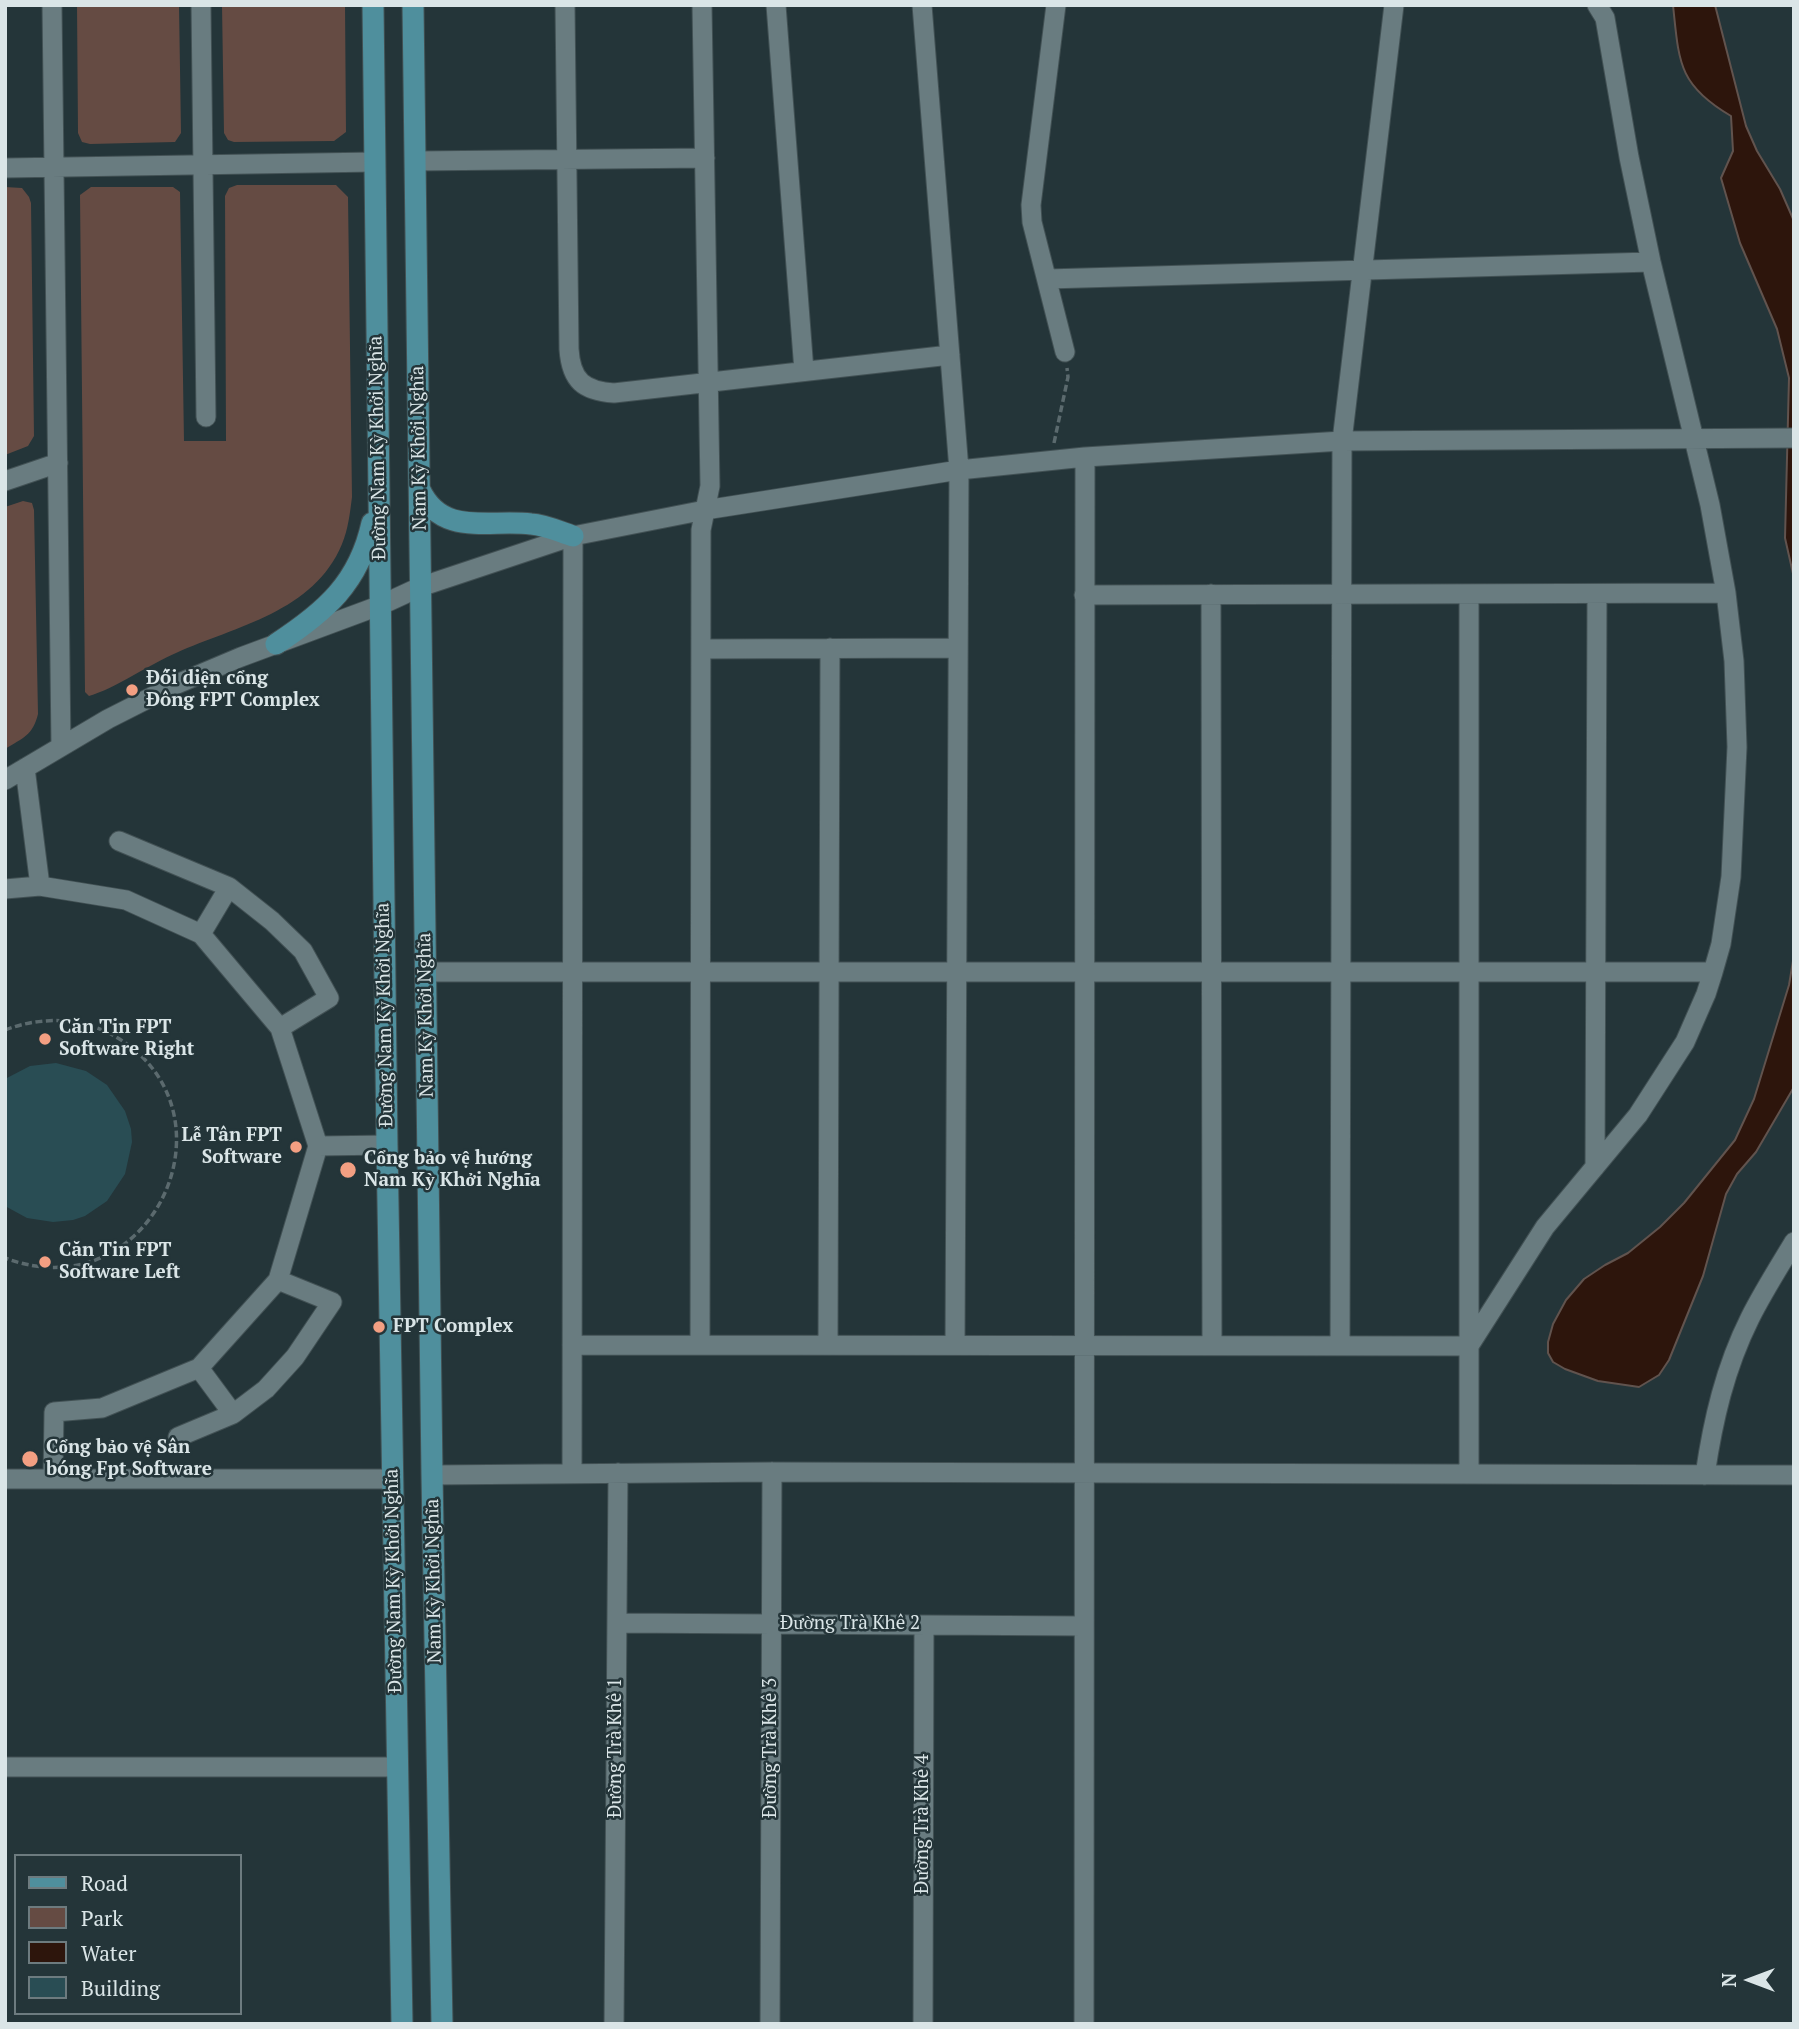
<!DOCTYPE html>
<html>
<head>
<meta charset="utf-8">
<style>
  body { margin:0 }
  #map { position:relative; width:1799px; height:2029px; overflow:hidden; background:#243539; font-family:"PT Serif",serif }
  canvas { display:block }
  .frame { position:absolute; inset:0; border:7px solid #dae5e7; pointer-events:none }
  .legend { position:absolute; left:14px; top:1854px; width:228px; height:161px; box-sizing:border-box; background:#243539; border:2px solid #6d7b7f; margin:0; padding:9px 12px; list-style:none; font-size:21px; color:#dae5e7 }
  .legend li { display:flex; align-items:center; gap:14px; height:35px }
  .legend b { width:35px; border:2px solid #6d7b7f }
  .north { position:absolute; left:1715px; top:1945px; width:70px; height:70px; -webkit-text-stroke:5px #243539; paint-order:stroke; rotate:270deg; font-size:19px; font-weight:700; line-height:28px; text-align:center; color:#dae5e7 }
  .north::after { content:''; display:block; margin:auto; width:24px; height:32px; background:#dae5e7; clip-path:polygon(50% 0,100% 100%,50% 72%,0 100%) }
</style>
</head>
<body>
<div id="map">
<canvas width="1799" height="2029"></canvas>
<div class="frame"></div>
<ul class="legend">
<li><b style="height:9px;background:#4f8f9d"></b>Road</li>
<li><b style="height:19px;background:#654b43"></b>Park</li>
<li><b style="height:19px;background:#2d150c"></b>Water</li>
<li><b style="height:19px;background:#294d54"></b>Building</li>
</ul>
<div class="north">N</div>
</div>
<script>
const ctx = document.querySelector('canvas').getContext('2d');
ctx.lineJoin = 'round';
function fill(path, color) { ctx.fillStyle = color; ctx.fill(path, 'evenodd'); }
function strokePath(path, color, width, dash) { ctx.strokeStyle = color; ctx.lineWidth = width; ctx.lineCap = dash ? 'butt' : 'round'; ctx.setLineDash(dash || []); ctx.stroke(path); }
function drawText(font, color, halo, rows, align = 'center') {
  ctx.font = font + ' "PT Serif",serif'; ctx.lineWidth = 5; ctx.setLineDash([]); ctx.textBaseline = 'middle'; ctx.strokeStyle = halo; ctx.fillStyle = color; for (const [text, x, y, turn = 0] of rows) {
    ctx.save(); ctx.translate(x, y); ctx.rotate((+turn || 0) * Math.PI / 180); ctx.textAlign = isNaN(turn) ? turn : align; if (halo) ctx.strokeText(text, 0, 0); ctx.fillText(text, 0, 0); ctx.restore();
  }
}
fill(new Path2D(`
  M77,5H179L181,133L175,142L90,144L82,142L78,133Z
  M222,5H345L346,132L334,141L234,142L228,140L224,133Z
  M237,185H336L348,197L352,497C350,513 348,530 342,544C314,612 236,626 176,653C150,664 114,689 89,696L85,692L80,195L91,187H173L180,192L184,441H226L225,196L229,188Z
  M5,187L22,188L29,197L31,203L34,436L28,446L5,455Z
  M23,501L32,503L34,510L38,714C33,735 23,738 5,749V507Z`), '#654b43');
const water = new Path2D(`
  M1673,5H1715L1746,126L1757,151L1780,189L1794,221V578L1785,538L1789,378L1777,329L1740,243L1721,178L1733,151L1731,116C1678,85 1679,62 1673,5Z
  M1794,955V1087L1756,1152L1737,1174L1726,1194L1703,1276L1669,1360L1659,1375L1639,1387L1598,1381L1565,1369L1553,1362L1548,1353V1342L1553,1324L1566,1300L1584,1279L1605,1265L1628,1253L1660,1227L1684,1203L1735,1140L1754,1099L1766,1060L1789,985Z`);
fill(water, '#2d150c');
strokePath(water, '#61534e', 2);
fill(new Path2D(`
  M56,1063L86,1071L107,1085L125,1111L131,1129L132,1142L125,1174L107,1201L85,1216L73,1220L53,1222L27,1218L5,1206V1079L30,1066Z`), '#294d54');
const minor = new Path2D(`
  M52,5L61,746
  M201,5L206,417
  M565,5L569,349C571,381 584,391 614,393L950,355
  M776,5L804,371
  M922,5L959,470L955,1345
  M1056,5L1031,205L1032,222L1065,352
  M415,161L705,158
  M5,168L375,162
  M1047,279L1651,262
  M5,481L58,463
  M1211,594L1212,1345
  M1084,595L1726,593
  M702,649L958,648
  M25,768L40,886L126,900L201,934L280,1028L318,1146L278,1280L199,1368L102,1408L54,1412L53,1479
  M5,780L108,719L177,684L241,657L381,605L420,587L573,536L705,510L959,470L1085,457L1342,441L1794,438
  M119,841L229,887L201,934
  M229,887L272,921L303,951L329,998L280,1028
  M5,889L40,886
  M425,972H1713
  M318,1146L387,1145
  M1595,1167L1597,594
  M700,1344L701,530L710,486L702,5
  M572,1345L1469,1346V594
  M828,1345L830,648
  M1340,1345L1342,441L1394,5
  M233,1414L266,1389L295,1357L332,1302L278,1280
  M178,1437L233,1414L199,1368
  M572,1473L573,536
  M1469,1474V1346L1545,1227L1638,1115L1685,1042L1706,994L1713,972L1721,944L1731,877L1737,747L1734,661L1726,593L1710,505L1651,262L1629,157L1605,18L1597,5
  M432,1475L772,1472L1794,1475
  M1705,1475C1713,1420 1725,1368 1750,1318C1763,1292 1779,1267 1794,1242
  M5,1479H392
  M617,1623L1084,1626
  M5,1767H397
  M614,2024L618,1473
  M770,2024L772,1472
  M923,2024L924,1625
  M1084,2024L1085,457`);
const major = new Path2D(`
  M373,5L387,1145L402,2024
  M413,5L432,1475L442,2024
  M420,490C442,537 489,519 531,524C546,525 560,532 573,536
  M276,644C325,612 359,583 372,523`);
strokePath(minor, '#425154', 21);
strokePath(major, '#425154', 23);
strokePath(new Path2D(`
  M1054,443L1068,377L1067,368
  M5,1030C39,1017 76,1017 109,1033C247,1105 154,1314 5,1258`), '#5b6a6e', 3.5, [7, 3.5]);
strokePath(minor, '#697c80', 19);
strokePath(major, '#4f8f9d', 21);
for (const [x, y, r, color] of [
  [132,690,7,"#f39f82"],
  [45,1039,7,"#f39f82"],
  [296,1147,7,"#f39f82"],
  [348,1170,9,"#f39f82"],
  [45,1262,7,"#f39f82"],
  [379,1327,7,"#f39f82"],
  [30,1459,9,"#f39f82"]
]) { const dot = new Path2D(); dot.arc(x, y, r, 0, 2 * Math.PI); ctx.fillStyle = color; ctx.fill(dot); strokePath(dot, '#243539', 2.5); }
drawText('19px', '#dae5e7', '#243539', [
  ["Đường Nam Kỳ Khởi Nghĩa",378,448,-91],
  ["Nam Kỳ Khởi Nghĩa",419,448,-91],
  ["Đường Nam Kỳ Khởi Nghĩa",385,1015,-91],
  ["Nam Kỳ Khởi Nghĩa",426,1015,-91],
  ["Đường Nam Kỳ Khởi Nghĩa",394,1581,-91],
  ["Nam Kỳ Khởi Nghĩa",434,1581,-91],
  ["Đường Trà Khê 2",850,1624],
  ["Đường Trà Khê 1",616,1748,-90],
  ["Đường Trà Khê 3",771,1748,-90],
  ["Đường Trà Khê 4",923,1824,-90]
]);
drawText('bold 19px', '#dae5e7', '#243539', [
  ["Đối diện cổng",146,679],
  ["Đông FPT Complex",146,701],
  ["Căn Tin FPT",59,1028],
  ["Software Right",59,1050],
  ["Lễ Tân FPT",282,1136,"right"],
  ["Software",282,1158,"right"],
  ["Cổng bảo vệ hướng",364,1159],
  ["Nam Kỳ Khởi Nghĩa",364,1181],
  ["Căn Tin FPT",59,1251],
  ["Software Left",59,1273],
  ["FPT Complex",393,1327],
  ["Cổng bảo vệ Sân",46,1448],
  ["bóng Fpt Software",46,1470]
], 'left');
</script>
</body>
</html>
